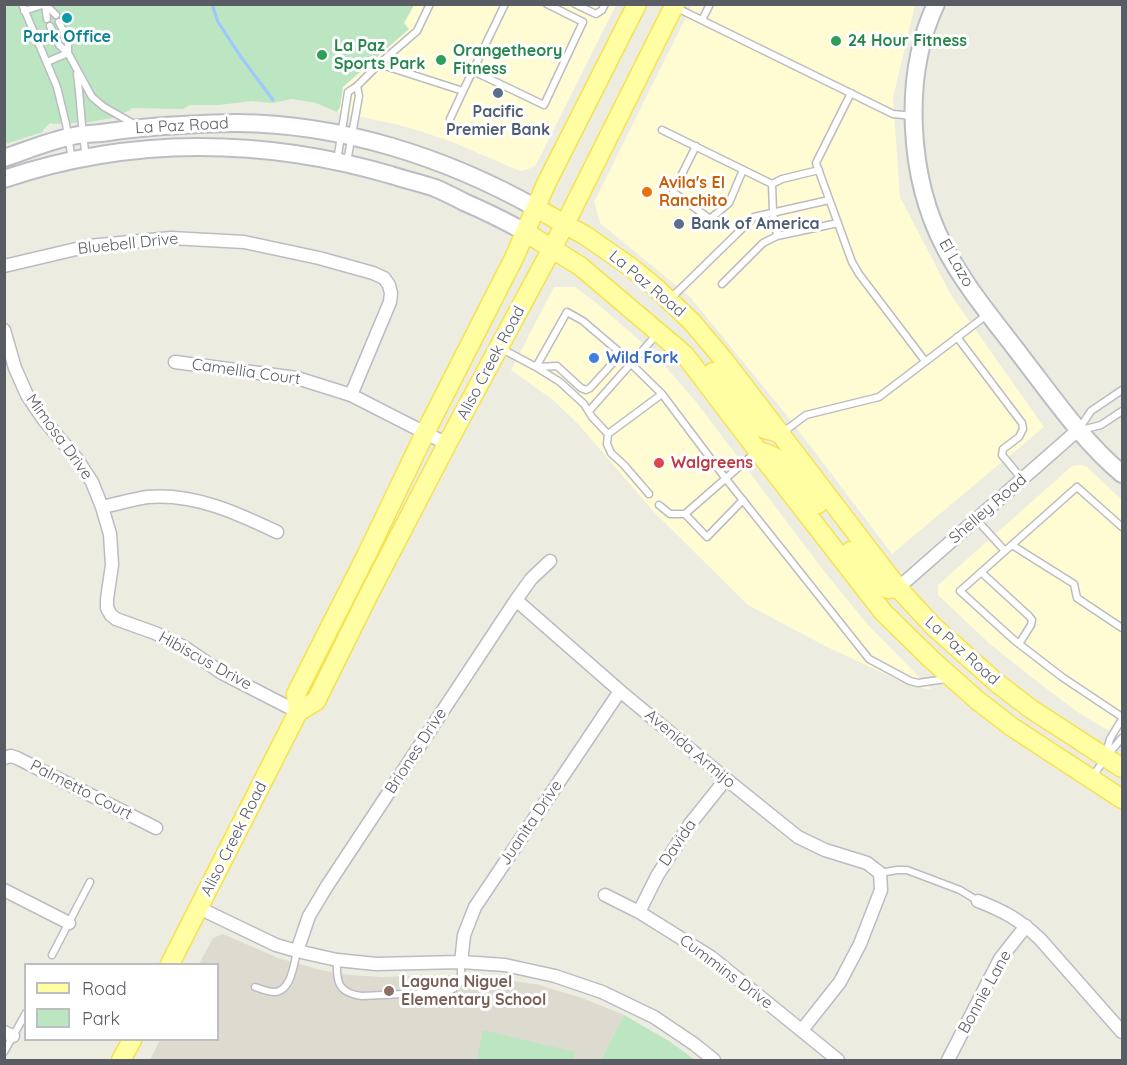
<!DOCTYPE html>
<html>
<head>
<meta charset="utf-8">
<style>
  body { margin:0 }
  #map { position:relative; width:1127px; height:1065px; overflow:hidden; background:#edece0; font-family:Quicksand,sans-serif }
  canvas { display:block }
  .frame { position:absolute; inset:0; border:6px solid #595c62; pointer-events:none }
  .legend { position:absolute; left:24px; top:963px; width:195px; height:78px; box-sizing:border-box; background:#fff; border:2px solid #bdbec0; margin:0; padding:8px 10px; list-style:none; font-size:18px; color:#595c62 }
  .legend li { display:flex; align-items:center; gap:12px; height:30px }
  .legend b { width:30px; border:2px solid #bdbec0 }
</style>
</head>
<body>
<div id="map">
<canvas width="1127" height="1065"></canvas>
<div class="frame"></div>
<ul class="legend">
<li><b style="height:8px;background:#fffea3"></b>Road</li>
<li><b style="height:16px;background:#bbe6c1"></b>Park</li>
</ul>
</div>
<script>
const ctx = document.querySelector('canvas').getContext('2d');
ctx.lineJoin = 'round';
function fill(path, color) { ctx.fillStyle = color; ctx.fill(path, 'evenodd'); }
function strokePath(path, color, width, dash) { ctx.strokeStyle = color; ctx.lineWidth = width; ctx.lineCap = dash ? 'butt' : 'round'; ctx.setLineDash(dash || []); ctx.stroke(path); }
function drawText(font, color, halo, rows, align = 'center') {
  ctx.font = font + ' Quicksand,sans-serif'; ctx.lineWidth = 6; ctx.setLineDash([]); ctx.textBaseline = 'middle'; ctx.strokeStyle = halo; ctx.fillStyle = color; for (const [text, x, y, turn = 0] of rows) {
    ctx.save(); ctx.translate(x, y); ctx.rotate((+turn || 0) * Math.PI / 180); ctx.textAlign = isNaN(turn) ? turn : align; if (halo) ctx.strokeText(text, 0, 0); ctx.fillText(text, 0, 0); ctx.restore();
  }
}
fill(new Path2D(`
  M414,5H616L538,161L535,166L526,170L520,171L452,142L423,132L395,124L337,112L340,107L343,87L408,29L404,23Z
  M692,5H915L893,98L900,197L951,295L1044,427L892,554L789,418L691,298L600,223L594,202Z
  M554,287H575L599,305L639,340L665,366L697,403L824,571L868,625L932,690L909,685L825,646L748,605L654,512L578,424L553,400L511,370Z
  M1081,465L1087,467L1122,500V739L1076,711L1030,676L990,644L938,595V585L1072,466Z`), '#fffbd3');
fill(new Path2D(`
  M223,934L278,958L321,970L350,975L383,977L433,975L490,977L539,985L582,998L624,1015L601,1060H150L160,1040H218V964H199L213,938Z`), '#dddbcf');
fill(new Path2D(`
  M4,5H414L404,23L409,29L343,87L340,107L337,112L316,103L292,99L272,103L252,101L219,105H190L183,109L132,108L130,110L112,118L90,122L53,124L50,123L43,130V132L5,144Z
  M624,1015L669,1041L695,1060H601Z
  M483,1030L575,1052L573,1060H477Z`), '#bbe6c1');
strokePath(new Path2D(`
  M212,4L218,22L241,57L273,100`), '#9ec6ff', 3);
const lane = new Path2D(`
  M22,4L57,87L66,124L72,160
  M45,4L56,15
  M575,4L596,14L602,10L605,4
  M45,5L47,19
  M675,7L893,114L913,116
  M24,11L45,4
  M702,20L710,4
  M59,22L68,41V53
  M50,26L59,45L68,53L92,97L104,107L134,124
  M47,62L68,53
  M379,64L417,31L430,4
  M473,71L544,105L583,22L547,4
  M77,74C81,102 81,129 86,156
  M851,93L816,163L852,262L859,274L925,361
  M450,119L463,91
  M662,130L772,184L773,212L777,236L838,223
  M696,146L673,192L710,219L729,203L743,170
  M337,161L348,92L357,86L379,64L463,91L505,4
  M347,162L359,96L357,86
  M772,184L782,179L819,170
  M722,284L763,243L777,236
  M670,299L754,217L829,200
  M957,337L1022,423L1023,429L1019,437L1003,449L1002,455L1022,479
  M500,348L536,367L560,382L584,404L592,417L608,434L662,394
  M536,367L567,312L583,321L617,350L662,394L726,479L869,659L910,681L918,683L946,679
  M537,367L557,366L581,388L586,390L590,388L621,354
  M589,411L658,333
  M1079,429L1091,411L1122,390
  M1081,430L1101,425L1122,411
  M782,433L806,415L879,397L988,314
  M608,434L607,444L611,453L624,465L649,494
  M743,500L707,537L685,514L756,452
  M659,505L670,514H685
  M976,519L1005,551
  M1122,527L1077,487L960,591L1014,640L1062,677L1122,717
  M1012,545L1074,584L1077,598L1122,628
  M981,572L1029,616L1032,620L1031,625L1019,644
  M1106,754L1110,739L1122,719
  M1092,778L1105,758L1122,738
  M880,873L897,870H907L960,890L978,901
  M52,955L90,882
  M337,960C336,982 338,993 362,996L445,992C463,987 461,979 461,962
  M255,987C261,989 268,992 274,992C291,992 294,964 297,951
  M4,1052L26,1013`);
const street = new Path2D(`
  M4,266L89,246L171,238L244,242L319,258L373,273L384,278L389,285L391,293L390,302L351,395
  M4,330L15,368L27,395L44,420L77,459L92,482L102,507L110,534L112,565L107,599V608L111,615L116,619L155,633L184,647L222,673L298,712
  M175,362L297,378L351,395L447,444
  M102,507C117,504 133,499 148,497C194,493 237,513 277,532
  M898,588L1078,430
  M516,600L620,691L726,779L798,837L825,850L867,863L880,873L881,890L860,944L840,982L802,1030
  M4,758L11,756L17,758L156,828
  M4,890L69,923
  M605,895L639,912L711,957L838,1060
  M978,901C1004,911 1020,920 1040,939L1122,1032
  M199,908L276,945L297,951L337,960L376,964L461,962L505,965L555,976L602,992L654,1017L694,1044L714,1060
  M639,912L657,876L690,824L726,779
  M297,951L309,916L327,886L516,600L531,579L550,561
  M461,962L464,935L475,907L620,691
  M4,1032L13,1036
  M948,1060L1000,959L1026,926`);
const secondary = new Path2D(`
  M936,4C902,76 908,178 945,248C966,288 997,324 1024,360C1055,400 1083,441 1122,474
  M4,158C25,151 49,141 69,137C79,134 90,134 101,133C128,129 155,126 182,125C200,124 219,123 237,123C342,124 445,157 536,208
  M4,179C131,136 264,138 391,175C406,180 421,183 435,188C445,192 454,197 464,202C485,211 505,221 525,232`);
const primary = new Path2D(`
  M536,208L586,236L632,268L655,287L692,322L724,360L898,588L933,626L997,683L1031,709L1122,768
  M525,232L580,266L685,355L758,451L883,612L932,660L977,700L1012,727L1122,799
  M713,372L754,423L765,429L779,433
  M758,451C788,457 800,480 818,504
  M851,551L877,582L888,589L898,588V589
  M298,712L316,701L369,594L447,444L565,224L675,4
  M170,964L298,712L296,694L366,556L425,433L514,258L546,184L637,4
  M121,1060L132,1040`);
strokePath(lane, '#bbbcc3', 9);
strokePath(street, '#bbbcc3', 15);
strokePath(secondary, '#bbbdc5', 20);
strokePath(primary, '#f7e14e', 21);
strokePath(lane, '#fff', 6);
strokePath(street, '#fff', 12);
strokePath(secondary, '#fff', 16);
strokePath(primary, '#fffea3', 18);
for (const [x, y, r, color] of [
  [67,18,6,"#0f9aa8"],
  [836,41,6,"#2e9e5b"],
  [322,55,6,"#2e9e5b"],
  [441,60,6,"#2e9e5b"],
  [498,93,6,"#5c6f8a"],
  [647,192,6,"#e8710a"],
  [679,224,6,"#5c6f8a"],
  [594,358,6,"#3f7fe0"],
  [659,463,6,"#e0444e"],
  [389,991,6,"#8d6e63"]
]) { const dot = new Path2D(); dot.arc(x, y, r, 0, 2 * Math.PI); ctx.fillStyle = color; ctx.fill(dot); strokePath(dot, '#fff', 2); }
drawText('bold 16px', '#0d838f', '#fff', [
  ["Park Office",67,37]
]);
drawText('bold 16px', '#27864d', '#fff', [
  ["24 Hour Fitness",848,41],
  ["La Paz",334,46],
  ["Sports Park",334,64],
  ["Orangetheory",453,51],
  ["Fitness",453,69]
], 'left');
drawText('bold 16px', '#4e5e75', '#fff', [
  ["Pacific",498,112],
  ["Premier Bank",498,130],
  ["Bank of America",691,224,"left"]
]);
drawText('16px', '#595c62', '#fff', [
  ["La Paz Road",182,126,-3],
  ["Bluebell Drive",128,244,-6],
  ["El Lazo",956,263,60],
  ["La Paz Road",647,284,40],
  ["Aliso Creek Road",491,363,-62],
  ["Camellia Court",246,372,8],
  ["Mimosa Drive",59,437,54],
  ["Shelley Road",988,509,-41],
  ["La Paz Road",962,651,42],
  ["Hibiscus Drive",205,661,29],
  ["Avenida Armijo",690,749,40],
  ["Briones Drive",416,751,-57],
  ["Palmetto Court",81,790,27],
  ["Juanita Drive",531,823,-56],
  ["Aliso Creek Road",234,839,-63],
  ["Davida",678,843,-56],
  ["Cummins Drive",726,972,37],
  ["Bonnie Lane",985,992,-61]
]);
drawText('bold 16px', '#c56008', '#fff', [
  ["Avila's El",659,183],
  ["Ranchito",659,201]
], 'left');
drawText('bold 16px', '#366cbe', '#fff', [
  ["Wild Fork",606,358]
], 'left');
drawText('bold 16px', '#be3a42', '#fff', [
  ["Walgreens",671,463]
], 'left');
drawText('bold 16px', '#785e54', '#fff', [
  ["Laguna Niguel",401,982],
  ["Elementary School",401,1000]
], 'left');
</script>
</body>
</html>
